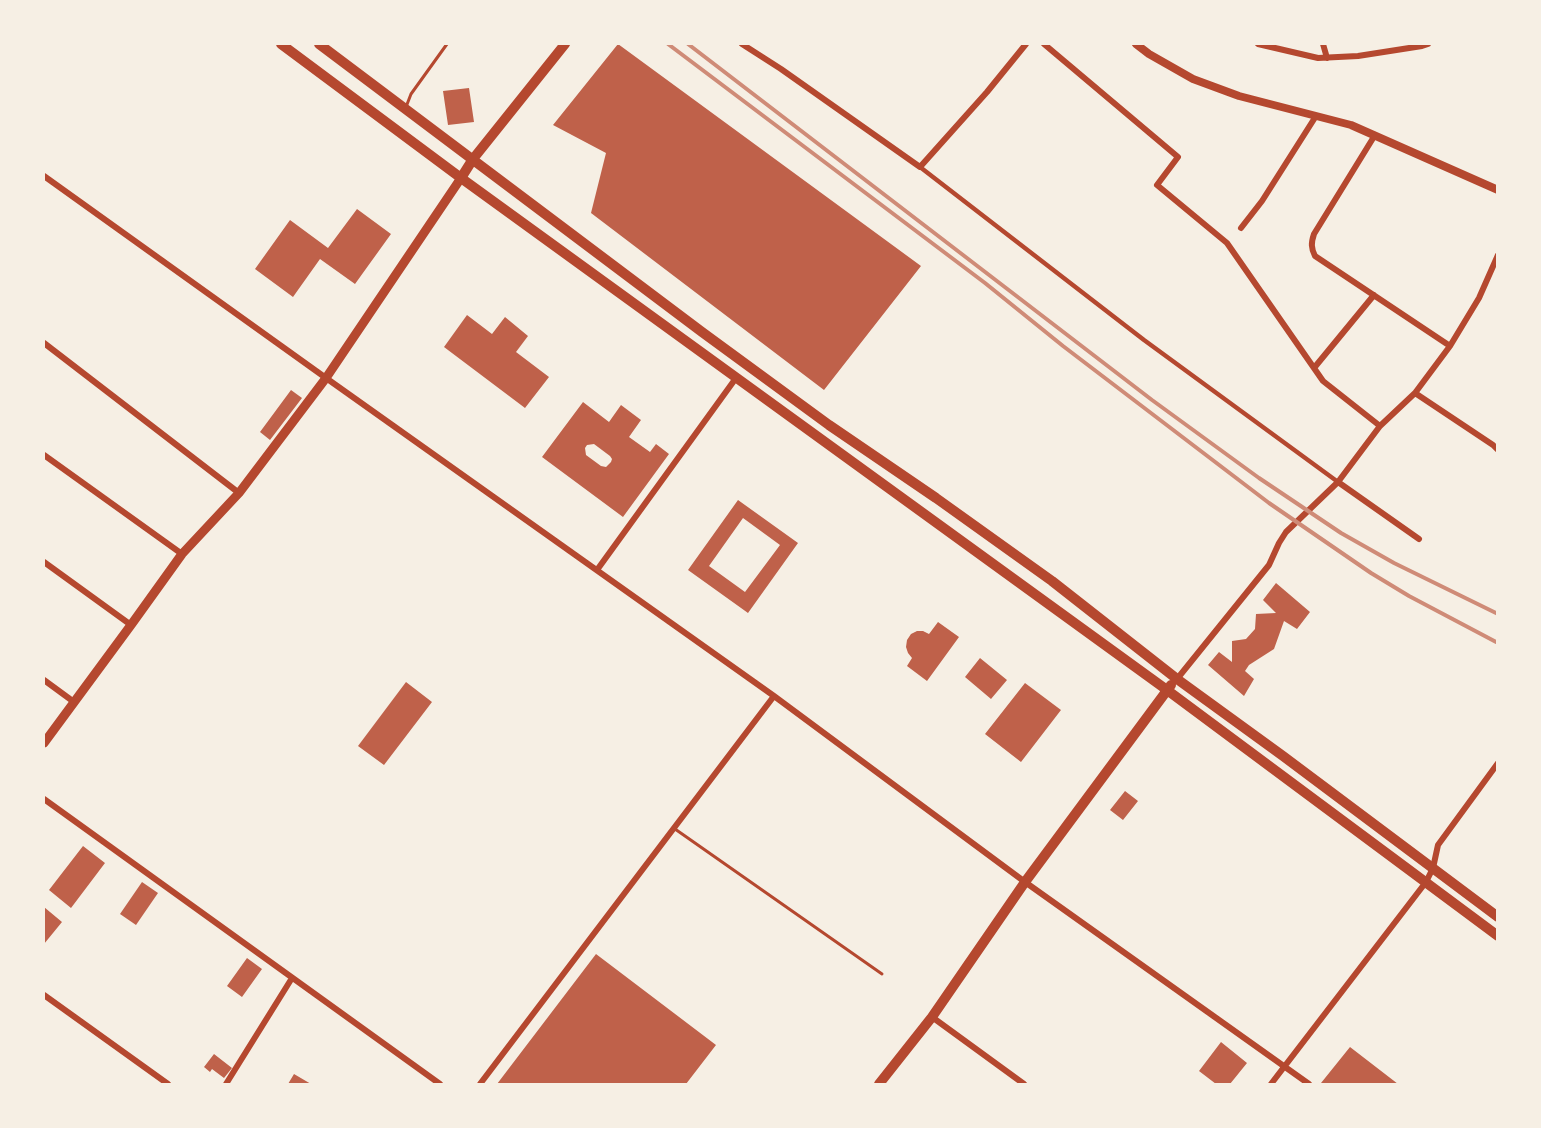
<!DOCTYPE html>
<html>
<head>
<meta charset="utf-8">
<style>
  body { margin:0 }
  #map { position:relative; width:1541px; height:1128px; overflow:hidden; background:#f6efe4; font-family:"Varela Round",sans-serif }
  canvas { display:block }
  .frame { position:absolute; inset:0; border:45px solid #f6efe4; pointer-events:none }
</style>
</head>
<body>
<div id="map">
<canvas width="1541" height="1128"></canvas>
<div class="frame"></div>
</div>
<script>
const ctx = document.querySelector('canvas').getContext('2d');
ctx.lineJoin = 'round';
function fill(path, color) { ctx.fillStyle = color; ctx.fill(path, 'evenodd'); }
function strokePath(path, color, width, dash) { ctx.strokeStyle = color; ctx.lineWidth = width; ctx.lineCap = dash ? 'butt' : 'round'; ctx.setLineDash(dash || []); ctx.stroke(path); }
fill(new Path2D(`
  M618,44L921,266L824,390L591,213L606,153L553,125Z
  M469,88L474,122L448,125L443,91Z
  M357,209L391,234L355,284L320,259L293,297L255,269L290,220L328,248Z
  M467,315L492,334L505,317L528,336L516,352L549,377L525,408L444,347Z
  M291,390L302,398L270,440L260,432Z
  M583,402L609,422L621,405L641,420L629,437L650,452L656,444L669,454L623,517L542,457ZM594,444L610,456L612,459L611,462L606,467L601,466L586,455L585,448L587,445Z
  M738,500L798,543L748,613L688,570ZM743,518L780,545L745,592L709,566Z
  M1276,583L1310,612L1297,629L1284,621L1274,649L1249,665L1245,671L1254,679L1244,696L1208,665L1219,652L1232,662V641L1246,639L1255,629L1256,614L1276,613L1263,600Z
  M938,622L959,637L927,681L907,666L912,658L908,653L906,647L907,640L911,634L917,631H923L929,634Z
  M980,658L1007,680L991,699L965,677Z
  M406,682L432,702L384,765L358,746Z
  M1025,683L1061,710L1021,762L985,734Z
  M1125,791L1138,801L1123,820L1110,810Z
  M83,846L105,863L71,908L49,890Z
  M142,882L158,893L136,925L120,914Z
  M44,907L62,922L44,944Z
  M596,954L716,1045L686,1084H497Z
  M247,958L262,969L242,997L227,986Z
  M1221,1042L1247,1063L1230,1084H1216L1199,1071Z
  M1350,1047L1398,1084H1323L1321,1083Z
  M214,1054L232,1068L224,1078L212,1069L210,1072L204,1067Z
  M294,1074L311,1084H288Z`), '#bf614a');
strokePath(new Path2D(`
  M406,107L411,94L447,44
  M675,829L882,974`), '#b5482f', 3);
strokePath(new Path2D(`
  M920,167L1144,340L1338,482`), '#b5482f', 4.5);
strokePath(new Path2D(`
  M742,44L781,69L920,167L987,92L1026,44
  M1044,44L1178,157L1157,185L1227,243L1323,381L1380,426
  M1258,44L1318,58L1358,56L1422,46L1428,44
  M1323,44L1327,58
  M1375,135L1314,234C1311,243 1311,248 1315,256L1450,346
  M44,176L326,378L774,696L1025,882L1309,1084
  M1241,228L1262,201L1316,116
  M44,343L239,493
  M1314,368L1374,295
  M1415,393L1493,445L1498,450
  M44,455L182,554
  M1338,482L1419,539
  M44,562L131,625
  M597,570L736,378
  M1177,679L1269,565L1279,543L1286,532L1338,482L1380,426L1415,393L1450,346L1479,298L1498,255
  M44,680L74,702
  M44,799L440,1084
  M44,995L168,1084
  M932,1017L1024,1084
  M226,1084L292,978
  M480,1084L774,696
  M1271,1084L1426,882L1433,868L1438,845L1498,763`), '#b5482f', 6);
strokePath(new Path2D(`
  M1136,44L1149,54L1193,79L1239,96L1351,125L1498,190`), '#b5482f', 8);
strokePath(new Path2D(`
  M44,743L131,625L182,554L239,493L326,378L461,178`), '#b5482f', 9);
strokePath(new Path2D(`
  M281,44L461,178L1167,690L1498,936
  M319,44L702,332L829,425L936,498L1052,581L1177,679L1283,756L1498,917
  M461,178L473,159L565,44
  M879,1084L932,1017L1025,882L1171,685`), '#b5482f', 10);
strokePath(new Path2D(`
  M668,44L985,283L1063,346L1269,503L1371,573L1409,596L1498,643
  M688,44L1152,400L1259,478L1341,533L1394,563L1498,614`), '#cf8b77', 4);
</script>
</body>
</html>
